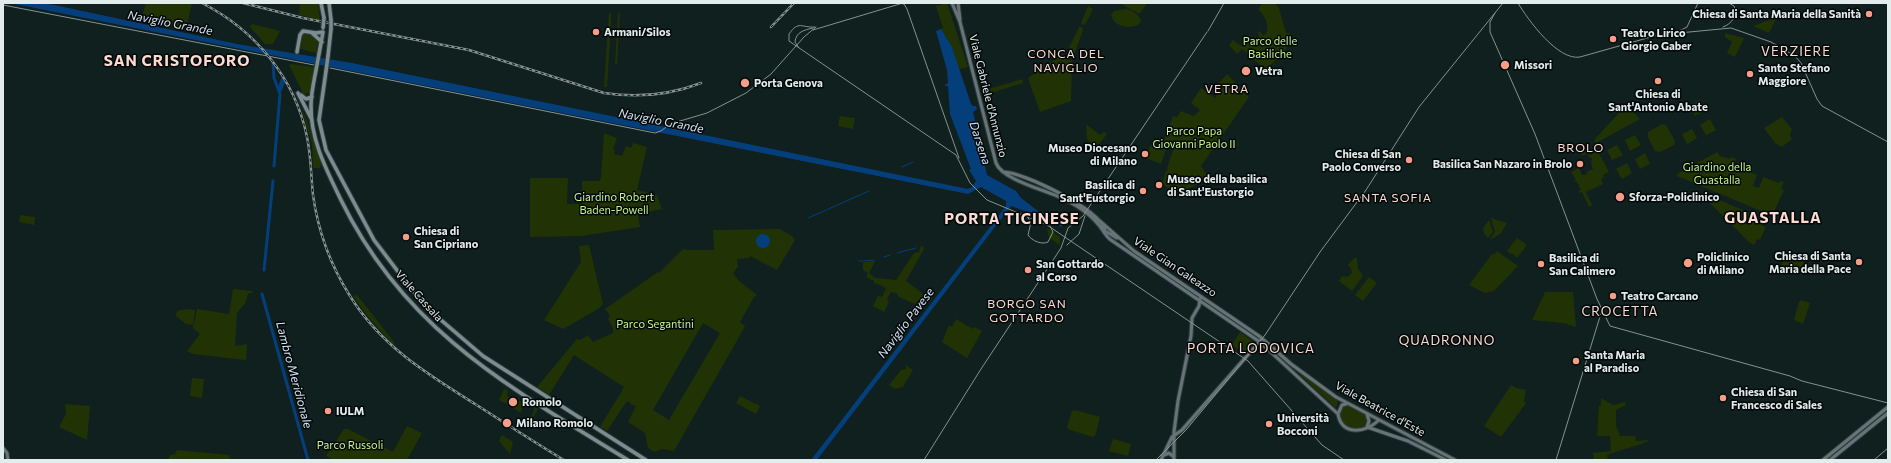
<!DOCTYPE html>
<html>
<head>
<meta charset="utf-8">
<style>
  body { margin:0 }
  #map { position:relative; width:1891px; height:463px; overflow:hidden; background:#0f201f; font-family:Commissioner,sans-serif }
  canvas { display:block }
  .frame { position:absolute; inset:0; border:4px solid #e2eceb; pointer-events:none }
</style>
</head>
<body>
<div id="map">
<canvas width="1891" height="463"></canvas>
<div class="frame"></div>
</div>
<script>
const ctx = document.querySelector('canvas').getContext('2d');
ctx.lineJoin = 'round';
function fill(path, color) { ctx.fillStyle = color; ctx.fill(path, 'evenodd'); }
function strokePath(path, color, width, dash) { ctx.strokeStyle = color; ctx.lineWidth = width; ctx.lineCap = dash ? 'butt' : 'round'; ctx.setLineDash(dash || []); ctx.stroke(path); }
function drawText(font, color, halo, rows, align = 'center') {
  ctx.font = font + ' Commissioner,sans-serif'; ctx.lineWidth = 3; ctx.setLineDash([]); ctx.textBaseline = 'middle'; ctx.strokeStyle = halo; ctx.fillStyle = color; for (const [text, x, y, turn = 0] of rows) {
    ctx.save(); ctx.translate(x, y); ctx.rotate((+turn || 0) * Math.PI / 180); ctx.textAlign = isNaN(turn) ? turn : align; if (halo) ctx.strokeText(text, 0, 0); ctx.fillText(text, 0, 0); ctx.restore();
  }
}
fill(new Path2D(`
  M146,3H192L186,29L141,20Z
  M300,3H318L320,20L299,15Z
  M941,3H947L968,67L960,69L958,67L952,47L941,29L943,28L936,6L941,5Z
  M1124,3H1146L1147,4L1139,14L1123,5Z
  M1262,3H1275L1279,8L1286,33L1291,34C1287,57 1280,54 1266,70L1242,49L1237,54L1229,45L1233,40L1241,46L1246,43L1257,41L1256,39L1260,35L1257,33L1260,31L1263,35L1266,34C1270,27 1265,14 1258,10Z
  M1088,6L1093,9L1086,23L1083,25L1081,23Z
  M1126,9C1133,11 1139,14 1141,21L1138,25C1129,29 1114,27 1111,15L1114,11Z
  M609,13H611V23L607,87H604Z
  M618,13H620L617,64H615Z
  M1777,17L1769,33L1753,26Z
  M252,24L280,31L273,44H265L250,27Z
  M1079,27H1082L1083,30L1074,55L1071,56L1069,48Z
  M305,33L312,35L318,42L316,53L301,49L303,35Z
  M1725,33L1744,38L1735,57L1727,53L1732,42L1725,37Z
  M1063,54L1072,61L1071,101L1040,112L1028,78Z
  M291,64L314,67L310,91L307,94L303,93L289,65Z
  M1227,74L1249,97L1201,166L1209,178L1178,194L1162,184L1166,170L1168,171L1167,168L1174,147L1163,143L1173,116L1177,117L1181,111L1194,116L1200,110L1191,103L1201,88L1215,98L1218,93L1215,90L1220,84L1219,83Z
  M1022,79L1023,83L991,93L988,91L989,89Z
  M1700,100L1706,110L1695,116L1689,105Z
  M1626,105L1640,119L1596,143L1594,140Z
  M301,107L307,120L321,165L320,168H313L312,144Z
  M840,116L855,118L853,129L838,126Z
  M1782,117L1792,129L1790,135L1792,139L1782,147L1775,143L1764,128Z
  M1710,119L1716,130L1706,135L1700,125Z
  M1086,124L1100,135L1104,132L1107,134L1096,148L1087,139Z
  M1662,124L1666,125L1675,141L1674,145L1660,152L1655,151L1648,137V132Z
  M1692,129L1697,138L1687,144L1682,134Z
  M604,133L617,138L613,149L615,150L614,154L622,156L626,146L631,148L633,143L647,147L637,190L657,195L662,209L639,214L638,216L640,227L581,236L530,237V178H568L567,204H582V181H599L601,178Z
  M1635,135L1641,145L1630,151L1625,140Z
  M1151,144L1166,149L1161,164L1146,158Z
  M1617,145L1623,155L1612,160L1607,150Z
  M1596,148L1609,172L1603,175L1604,177L1601,179L1603,184L1586,192L1592,205L1589,207L1582,192L1579,193V191L1581,190L1577,182L1574,181L1576,180L1571,172L1579,168L1582,175H1586L1588,171L1593,169L1591,163L1592,159L1586,154L1581,156V153L1577,152L1574,156H1573L1577,151L1582,152L1585,151L1587,154L1592,155L1591,151Z
  M1717,152L1720,156L1730,159L1731,157L1736,159L1734,166L1757,175L1753,186L1759,188L1763,177L1779,183L1780,181L1784,182L1781,189L1784,190L1773,214L1771,215L1677,176V174Z
  M1645,153L1650,164L1640,169L1635,159Z
  M1627,163L1632,173L1622,179L1616,169Z
  M1717,199L1757,216L1755,222L1766,227L1760,240L1757,239L1754,245L1749,242L1710,203L1716,202Z
  M20,215L35,217L34,225L19,222Z
  M1491,218L1507,223L1501,233L1492,239H1490L1495,232Z
  M1489,220L1493,232L1488,238L1484,233L1483,228Z
  M1047,228L1060,237V245L1049,238Z
  M780,229L792,236L795,240L777,270L750,256L749,258L737,259L738,267L733,273L739,281L757,295L754,297L740,322L745,326L743,330L674,451L662,449L654,452L648,448L645,433L628,422L636,406L630,404L631,403L627,401L607,431L600,427L624,387L574,355L549,395L537,387L577,339L580,340L588,335L593,342L613,333V328L608,319L610,316L605,309L658,272L659,273L683,249L687,250H714L713,230ZM703,323L720,333L669,420L653,410Z
  M1517,238L1527,245L1517,258L1512,253L1510,254L1507,251Z
  M589,245L603,304L598,309L563,329L561,328L544,320L581,262L579,246Z
  M923,246L924,249L906,281L930,299L923,306L924,304L919,300L915,304L899,297L896,293L891,292L887,299L889,302L884,312L873,306L878,296L882,297L886,289L883,286L874,283V281L866,277L868,273L863,270V262L875,261L869,273L876,278L896,280L914,253L919,252L920,247Z
  M1497,251L1518,266L1494,291L1485,293L1469,285L1492,254L1494,255Z
  M1787,253L1805,260L1799,272L1781,265Z
  M1354,258H1357L1358,269L1363,276L1352,291L1339,281L1342,276L1347,277L1352,273L1351,268L1348,265Z
  M1369,277L1377,283L1363,301L1355,295Z
  M233,289L252,291L253,293H248L246,302L237,313L235,346L247,344L246,360L193,354L187,351L200,334L193,328L197,309L229,314Z
  M1545,292H1573L1576,327L1563,323L1532,320Z
  M357,295L394,342V346L369,318L353,296Z
  M1801,300L1810,303L1803,324L1794,320L1799,302Z
  M186,309L195,310L193,325L186,324L176,316L177,311Z
  M956,319L973,329L974,327L982,331L967,358L942,342L949,325L952,327Z
  M1240,332L1254,342L1245,354L1232,345Z
  M1285,361L1338,401L1336,408Z
  M903,363L913,370L903,387L895,389L889,385L901,370L906,369V366Z
  M192,378L204,379L202,398L190,396Z
  M1511,385L1516,388L1526,390L1524,401L1526,403L1501,437L1484,426Z
  M504,389L508,391L507,396L512,399L509,405L499,400Z
  M740,396L760,406L756,414L736,403Z
  M1601,398L1613,405L1625,402L1626,405L1616,410V425L1620,436H1635L1636,441L1648,440L1649,441C1635,447 1619,450 1607,455L1608,460H1594L1593,453L1611,451L1610,436H1597L1599,406H1601Z
  M521,399L525,400L521,413L513,408L516,400L521,401Z
  M65,404L90,406L87,440L59,427L66,414Z
  M1343,404C1355,404 1369,412 1367,425C1358,433 1350,429 1341,423L1339,411Z
  M534,405L538,409L526,429L515,422C526,421 535,418 534,405Z
  M1075,410L1100,417L1095,436L1092,437L1068,429L1067,427L1072,411Z
  M407,426L422,433L407,460H334L326,456L344,429H348L393,452Z
  M502,435L513,442L510,454L499,441Z
  M1113,439L1131,444L1128,456L1109,451Z
  M177,450L229,455L230,460H168L170,455L175,454Z`), '#213304');
fill(new Path2D(`
  M10,3H44L59,6L237,44L352,63L968,189L972,187L976,181L969,170L971,169L950,114L948,86H944L948,83L947,70L936,31L941,29L952,47L971,104L973,106H976L977,109L973,112L987,175L1016,191L1021,198L1038,211L1058,218L1064,223L1061,227L1056,222L1011,206L817,460H811L1006,206V201L981,187L968,194Z
  M756 241a7 7 0 1 1 14 0a7 7 0 1 1-14 0Z`), '#053f7b');
strokePath(new Path2D(`
  M902,167L913,162
  M808,218L869,191
  M897,253L916,248
  M884,257L890,255
  M859,261H863
  M864,261L874,260`), '#053f7b', 1);
strokePath(new Path2D(`
  M273,63L274,78L280,94L274,166
  M264,270L273,181
  M262,294L308,460`), '#053f7b', 3);
strokePath(new Path2D(`
  M280,89L283,80`), '#053f7b', 5);
const secondary = new Path2D(`
  M952,3L960,22L996,163C1002,179 1041,189 1057,196C1071,202 1088,212 1098,224C1103,229 1105,236 1111,240L1260,342L1338,414
  M958,3L960,20
  M1003,172C1021,171 1104,211 1105,231L1117,238
  M1100,221L1134,251L1259,336L1291,364L1336,397L1455,460
  M1346,404L1342,405L1338,414C1342,436 1365,433 1379,420
  M1367,414L1369,421L1367,427
  M1367,427L1408,441L1446,460
  M3,448L7,453L8,460
  M1162,456L1169,453L1174,457
  M1161,460L1172,437L1182,430L1260,341
  M1174,460V432L1178,401L1191,336L1192,318L1199,306L1200,299
  M1823,460L1888,407
  M1830,460L1888,413`);
const primary = new Path2D(`
  M321,3L324,18
  M329,3L331,20
  M312,33L322,42
  M297,52L300,35L303,31L316,33L323,32
  M319,54L323,32
  M328,56L331,29
  M316,70C314,81 311,93 311,105C310,139 327,171 341,200C405,331 509,387 628,460
  M326,71L319,120L326,150L374,240L412,290L441,320L483,356L646,460
  M298,93L312,120
  M301,95L306,99L312,97`);
strokePath(secondary, '#2d3d3c', 5);
strokePath(primary, '#2d3d3c', 5.5);
strokePath(secondary, '#687378', 3);
strokePath(primary, '#7d8c91', 3.5);
strokePath(new Path2D(`
  M898,3L904,4L907,9L959,158
  M1518,3C1528,20 1558,61 1580,57L1658,35L1731,28L1771,42L1795,56L1801,63L1817,99L1822,106L1888,142
  M3,5L314,65
  M1495,13L1490,22V32L1535,134L1597,299L1610,326L1790,376L1802,381L1888,403
  M815,27C801,28 799,20 789,34V41L956,155L970,183L987,200L1047,225L1248,361L1322,445L1344,460
  M1723,27C1732,24 1738,15 1734,6L1729,3
  M813,30L903,3
  M1208,31L1224,3
  M1679,31L1687,27L1698,3
  M799,48L795,42C796,32 804,30 813,28
  M330,68L655,133L661,131L670,124L707,113L746,93L771,74L804,37L816,27
  M1026,215L1031,222L1028,235C1032,241 1042,245 1048,242L1053,232L1050,226
  M1067,245L1079,234L1085,216
  M924,460L981,369L1061,248L1068,228L1083,216L1207,32
  M1156,460L1186,430L1265,335L1320,252L1366,190L1419,107L1503,3
  M1556,460L1602,310
  M1874,460L1888,448`), '#859291', 1);
const rail = new Path2D(`
  M202,3C255,30 295,78 307,137C311,156 311,176 313,195C318,231 331,266 350,296C381,346 427,374 475,404C505,423 534,442 564,460
  M243,3L303,18L469,50L604,93C637,98 670,95 701,83
  M771,27L794,3`);
strokePath(rail, '#859291', 2.5);
strokePath(rail, '#030808', 1, [3]);
const primaryBridge = new Path2D(`
  M323,28L324,18
  M331,29V20
  M316,70L319,54
  M326,71L328,56`);
strokePath(primaryBridge, '#2d3d3c', 5.5, []);
strokePath(primaryBridge, '#7d8c91', 3.5);
for (const [x, y, r, color] of [
  [1869,14,4,"#f49e89"],
  [596,32,4,"#f49e89"],
  [1613,39,4,"#f49e89"],
  [1505,65,5,"#f49e89"],
  [1246,71,5,"#f49e89"],
  [1750,74,4,"#f49e89"],
  [1658,81,4,"#f49e89"],
  [745,83,5,"#f49e89"],
  [1145,154,4,"#f49e89"],
  [1409,160,4,"#f49e89"],
  [1580,164,4,"#f49e89"],
  [1159,185,4,"#f49e89"],
  [1143,191,4,"#f49e89"],
  [1620,197,5,"#f49e89"],
  [406,237,4,"#f49e89"],
  [1859,262,4,"#f49e89"],
  [1688,263,5,"#f49e89"],
  [1541,264,4,"#f49e89"],
  [1028,270,4,"#f49e89"],
  [1613,296,4,"#f49e89"],
  [1576,361,4,"#f49e89"],
  [1723,398,4,"#f49e89"],
  [513,402,5,"#f49e89"],
  [328,411,4,"#f49e89"],
  [507,423,5,"#f49e89"],
  [1269,424,4,"#f49e89"]
]) { const dot = new Path2D(); dot.arc(x, y, r, 0, 2 * Math.PI); ctx.fillStyle = color; ctx.fill(dot); strokePath(dot, '#030808', 1.5); }
drawText('bold 11px', '#e2eceb', '#030808', [
  ["Chiesa di Santa Maria della Sanità",1861,14,"right"],
  ["Armani/Silos",604,32],
  ["Teatro Lirico",1621,33],
  ["Giorgio Gaber",1621,46],
  ["Missori",1514,65],
  ["Santo Stefano",1758,68],
  ["Maggiore",1758,81],
  ["Vetra",1255,71],
  ["Porta Genova",754,83],
  ["Chiesa di",1658,94,"center"],
  ["Sant'Antonio Abate",1658,107,"center"],
  ["Museo Diocesano",1137,148,"right"],
  ["di Milano",1137,161,"right"],
  ["Chiesa di San",1401,154,"right"],
  ["Paolo Converso",1401,167,"right"],
  ["Basilica San Nazaro in Brolo",1572,164,"right"],
  ["Museo della basilica",1167,179],
  ["di Sant'Eustorgio",1167,192],
  ["Basilica di",1135,185,"right"],
  ["Sant'Eustorgio",1135,198,"right"],
  ["Sforza-Policlinico",1629,197],
  ["Chiesa di",414,231],
  ["San Cipriano",414,244],
  ["Chiesa di Santa",1851,256,"right"],
  ["Maria della Pace",1851,269,"right"],
  ["Policlinico",1697,257],
  ["di Milano",1697,270],
  ["Basilica di",1549,258],
  ["San Calimero",1549,271],
  ["San Gottardo",1036,264],
  ["al Corso",1036,277],
  ["Teatro Carcano",1621,296],
  ["Santa Maria",1584,355],
  ["al Paradiso",1584,368],
  ["Chiesa di San",1731,392],
  ["Francesco di Sales",1731,405],
  ["Romolo",522,402],
  ["IULM",336,411],
  ["Università",1277,418],
  ["Bocconi",1277,431],
  ["Milano Romolo",516,423]
], 'left');
drawText('11px', '#c6f68b', '#030808', [
  ["Parco delle",1270,41],
  ["Basiliche",1270,54],
  ["Parco Papa",1194,131],
  ["Giovanni Paolo II",1194,144],
  ["Giardino della",1717,167],
  ["Guastalla",1717,180],
  ["Giardino Robert",614,197],
  ["Baden-Powell",614,210],
  ["Parco Segantini",655,324],
  ["Parco Russoli",350,445]
]);
drawText('11px', '#e2eceb', '#030808', [
  ["Viale Gabriele d'Annunzio",988,96,76],
  ["Viale Gian Galeazzo",1175,267,34],
  ["Viale Cassala",419,296,48],
  ["Viale Beatrice d'Este",1380,409,29]
]);
drawText('italic 12px', '#d4e2f4', '#030808', [
  ["Naviglio Grande",170,23,11],
  ["Naviglio Grande",661,121,11],
  ["Darsena",980,143,72],
  ["Naviglio Pavese",906,323,-53],
  ["Lambro Meridionale",294,375,75]
]);
ctx.letterSpacing = '1px';
drawText('12px', '#fddbd2', '#030808', [
  ["CONCA DEL",1066,54],
  ["NAVIGLIO",1066,68],
  ["VETRA",1227,89],
  ["BROLO",1581,148],
  ["SANTA SOFIA",1388,198],
  ["BORGO SAN",1027,304],
  ["GOTTARDO",1027,318]
]);
ctx.letterSpacing = '0px';
ctx.letterSpacing = '1px';
drawText('13px', '#fddbd2', '#030808', [
  ["VERZIERE",1796,52],
  ["CROCETTA",1620,312],
  ["QUADRONNO",1447,341],
  ["PORTA LODOVICA",1251,349]
]);
ctx.letterSpacing = '0px';
ctx.letterSpacing = '1px';
drawText('bold 15px', '#fddbd2', '#030808', [
  ["SAN CRISTOFORO",177,61],
  ["GUASTALLA",1773,218],
  ["PORTA TICINESE",1012,219]
]);
ctx.letterSpacing = '0px';
</script>
</body>
</html>
